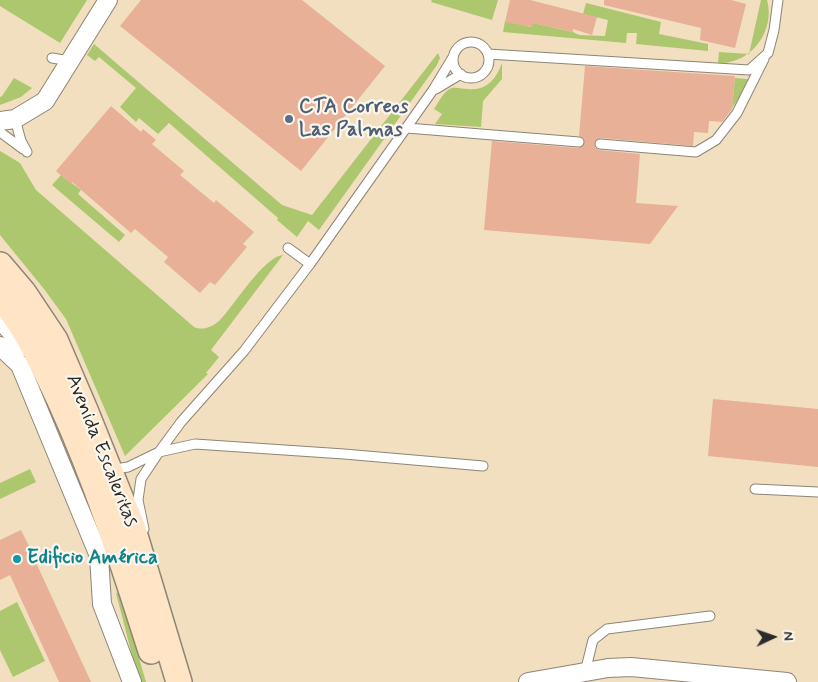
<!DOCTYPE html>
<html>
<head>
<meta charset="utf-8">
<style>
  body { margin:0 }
  #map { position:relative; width:818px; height:682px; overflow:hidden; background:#f1dfc0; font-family:Mynerve,sans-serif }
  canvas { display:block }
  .north { position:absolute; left:748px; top:612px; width:50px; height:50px; -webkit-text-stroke:4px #fbf7ec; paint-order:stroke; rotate:87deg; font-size:14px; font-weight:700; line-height:20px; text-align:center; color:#2b2b2b }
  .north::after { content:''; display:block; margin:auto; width:18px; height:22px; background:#2b2b2b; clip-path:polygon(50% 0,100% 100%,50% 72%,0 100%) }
</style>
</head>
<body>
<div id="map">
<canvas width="818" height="682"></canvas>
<div class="north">N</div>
</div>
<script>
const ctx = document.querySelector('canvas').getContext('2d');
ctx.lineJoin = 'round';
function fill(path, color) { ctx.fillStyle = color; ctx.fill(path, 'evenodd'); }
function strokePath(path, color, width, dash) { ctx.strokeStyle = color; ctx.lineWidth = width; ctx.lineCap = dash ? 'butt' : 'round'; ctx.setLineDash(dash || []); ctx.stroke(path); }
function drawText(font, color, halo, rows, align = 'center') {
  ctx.font = font + ' Mynerve,sans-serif'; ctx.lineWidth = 4.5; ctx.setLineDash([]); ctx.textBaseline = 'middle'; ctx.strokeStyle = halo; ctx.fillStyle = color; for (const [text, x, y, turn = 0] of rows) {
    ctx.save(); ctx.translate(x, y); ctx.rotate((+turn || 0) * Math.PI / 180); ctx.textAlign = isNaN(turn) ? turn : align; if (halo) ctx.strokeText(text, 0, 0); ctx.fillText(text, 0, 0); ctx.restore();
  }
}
fill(new Path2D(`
  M0,0H87L60,43L0,6Z
  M432,0H498L492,20L431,2Z
  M761,0H767C776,31 750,65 718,63L719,52L749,54Z
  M586,3L661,22L659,34L708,44V51L636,44L637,33H627L626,43L503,32L505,21L531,27L533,23L573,32L579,35L605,36L608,20L583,14Z
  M94,44L282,205L312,215L438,53L440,58L437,65L319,230L308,221L297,237L277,220L278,218L169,123L158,134L139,118L136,122L120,107L136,88L99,57L95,61L87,55Z
  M502,63V79L483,101L481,127L435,124L442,114L434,109C439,102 444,90 452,88C457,87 463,89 468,89C487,91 496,79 502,63Z
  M14,78L32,88L21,97L0,105V97L2,96Z
  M735,78L748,79L743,92L732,108Z
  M0,151L20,163L36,190L194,327C203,331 212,327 219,321C234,306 264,256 283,255L211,350L219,357L206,373L208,374L125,456L66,319L44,289L0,235Z
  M61,175L81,190L78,194L125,235L119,242L52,185Z
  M30,469L36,482L0,499V483Z
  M116,593H120L146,682H139Z
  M17,602L45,661L13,677L0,650V611Z`), '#acc76d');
fill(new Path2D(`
  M141,0H302L385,66L301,171L120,26Z
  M510,0H530L597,17L592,35L573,29V32L533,23L532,27L505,22Z
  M604,0H731L746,4L735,48L700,40L701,28L604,5Z
  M585,66L735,76L732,109L722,122L709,121L708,133L694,132L693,146L601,138L595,141V147L599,150L640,154L636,203L678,206L650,244L484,230L492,141L578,148L584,145V139L579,136Z
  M111,106L141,132L143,129L156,140L152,144L184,171L180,175L214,203L216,200L254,232L243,244L247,247L215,285L210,282L200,293L164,262L168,257L135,229L131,233L72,182L71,184L56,171Z
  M713,399L818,409V467L708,456Z
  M21,530L33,554H32L91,682H59L10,575L0,580V540Z`), '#e7b097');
const lane = new Path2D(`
  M453 60a18 18 0 1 1 36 0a18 18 0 1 1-36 0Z
  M488,54L749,70L768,53L774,30L778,0
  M52,58L70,61
  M436,89L461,74
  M15,119L21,141L27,152
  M407,128L579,142
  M0,132L23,149
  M600,144L696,152L716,140L737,113L764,59
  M288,248L310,264L244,351L181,422L159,452L195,444L344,454L483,466
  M310,264L433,90L453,57
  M110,470L128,467L159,452L141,479L138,500L144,529
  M755,489L818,492
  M585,672L593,640L607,629L710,616`);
const street = new Path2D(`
  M0,121L15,119L45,101L108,0
  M0,320L25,347
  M0,346L20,365L99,556L102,604L132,682
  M528,682L608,668L631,667L787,682`);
const secondary = new Path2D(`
  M0,265L23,292L55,340L85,410L133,529L179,682
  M0,296C26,327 43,365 60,401C97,482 124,566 151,651`);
strokePath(lane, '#8e8576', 11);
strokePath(street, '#8e8576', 20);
strokePath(secondary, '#8e8576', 28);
strokePath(lane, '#fff', 9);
strokePath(street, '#fff', 18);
strokePath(secondary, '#ffe4c6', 25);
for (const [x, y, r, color] of [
  [289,119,5,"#5c6f8a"],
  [17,559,5,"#0f9aa8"]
]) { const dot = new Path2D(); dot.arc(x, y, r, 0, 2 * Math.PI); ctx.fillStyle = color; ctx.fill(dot); strokePath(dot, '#fbf7ec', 2); }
drawText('bold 20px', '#4e5e75', '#fbf7ec', [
  ["CTA Correos",299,108],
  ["Las Palmas",299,131]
], 'left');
drawText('20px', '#2b2b2b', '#fbf7ec', [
  ["Avenida Escaleritas",101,451,68]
]);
drawText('bold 20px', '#0d838f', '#fbf7ec', [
  ["Edificio América",27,559]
], 'left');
</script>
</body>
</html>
